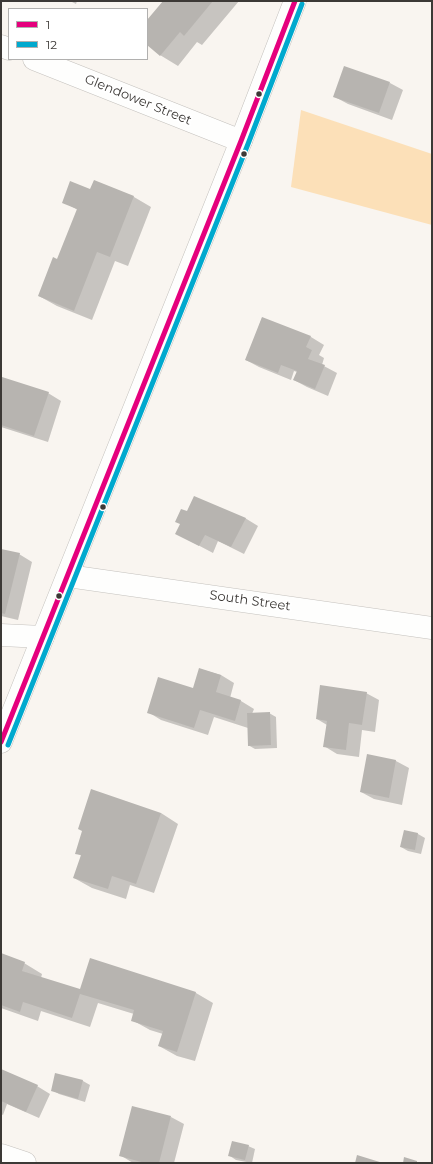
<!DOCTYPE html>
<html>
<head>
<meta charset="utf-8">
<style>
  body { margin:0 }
  #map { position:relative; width:433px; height:1164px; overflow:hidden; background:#f9f5f0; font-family:Montserrat,sans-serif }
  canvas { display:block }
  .frame { position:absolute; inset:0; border:2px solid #3c3936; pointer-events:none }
  .legend { position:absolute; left:8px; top:8px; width:140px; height:52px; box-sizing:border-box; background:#fff; border:1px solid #b1b0af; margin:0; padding:5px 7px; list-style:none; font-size:12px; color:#3c3936 }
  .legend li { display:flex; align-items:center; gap:8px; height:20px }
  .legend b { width:20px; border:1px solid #b1b0af }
</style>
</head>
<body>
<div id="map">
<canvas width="433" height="1164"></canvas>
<div class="frame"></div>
<ul class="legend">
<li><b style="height:5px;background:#e5007d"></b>1</li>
<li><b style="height:5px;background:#00a9ce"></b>12</li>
</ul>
</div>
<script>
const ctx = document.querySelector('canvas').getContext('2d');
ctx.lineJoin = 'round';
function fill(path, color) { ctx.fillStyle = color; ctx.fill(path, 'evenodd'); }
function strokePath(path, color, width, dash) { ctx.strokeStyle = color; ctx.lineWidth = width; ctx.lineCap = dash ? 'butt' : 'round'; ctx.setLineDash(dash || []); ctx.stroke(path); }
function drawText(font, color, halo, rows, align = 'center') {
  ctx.font = font + ' Montserrat,sans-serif'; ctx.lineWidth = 4; ctx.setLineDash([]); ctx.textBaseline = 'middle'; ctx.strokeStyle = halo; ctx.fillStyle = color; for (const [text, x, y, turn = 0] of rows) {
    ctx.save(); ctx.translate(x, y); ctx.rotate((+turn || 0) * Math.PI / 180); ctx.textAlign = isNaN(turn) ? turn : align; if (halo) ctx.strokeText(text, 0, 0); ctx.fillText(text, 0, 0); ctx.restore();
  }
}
fill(new Path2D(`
  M301,110L432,154V225L291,187Z`), '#fce0b8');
fill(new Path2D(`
  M70,1H77L76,4Z
  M164,1H239L202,45L197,42L178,66L160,55L147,44V22Z
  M390,83L403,90L392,120L348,104L335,97Z
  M94,181L134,197L151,207L128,266L115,261L92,320L57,306L39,296L58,260L78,210L63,202L91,190Z
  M262,318L311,337L324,345L319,355L324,358L322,365L337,373L328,396L307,387L294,380L297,372L294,371L291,380L259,367L246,360Z
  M2,378L48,393L61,401L48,442L1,427V382Z
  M187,512L245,518L258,526L244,554L218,541L213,553L177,534Z
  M1,550L19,554L32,562L18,620L1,616Z
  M200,669L221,675L234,683L230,698L241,701L254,709L252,714L269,713L276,717L277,748L255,749L248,745V728L214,717L208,735L161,720L148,712L194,689Z
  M366,693L379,700L375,732L362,730L359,757L337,754L324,746L327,725L317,719Z
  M368,756L396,761L409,768L402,805L374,799L361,792Z
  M161,813L178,824L154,893L130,885L126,899L92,888L74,878L82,856L76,853L83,831Z
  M405,831L418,834L425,838L421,854L408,851L401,847Z
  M1,954L24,963L42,974L41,978L81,991L91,959L196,993L213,1003L195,1061L177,1056L159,1046L163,1034L150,1030L132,1020L134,1014L98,1003L90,1027L41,1011L38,1021L1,1008Z
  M1,1070L37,1086L50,1094L39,1118L7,1104L3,1115L1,1114Z
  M56,1074L83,1081L90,1085L85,1102L59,1094L52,1090Z
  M171,1117L184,1124L174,1163H133L120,1155Z
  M248,1146L255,1149L252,1163L236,1160L230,1156Z`), '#0003');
fill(new Path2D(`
  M163,1H213L184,36L180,32L160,56L147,45V20Z
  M344,66L390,82L379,113L333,97Z
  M94,180L134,196L110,257L97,252L74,311L38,296L53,257L57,259L77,209L62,203L70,181L90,189Z
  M262,317L311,336L306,347L312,350L308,359L325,365L315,389L293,380L297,371L281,365L278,373L245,360Z
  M2,377L49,392L34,436L1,425Z
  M194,496L246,518L231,547L205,535L199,546L175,534L180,524L175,522L181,509L187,511Z
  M1,549L20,553L5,614L1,613Z
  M199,668L221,675L216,692L241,700L235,721L200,710L194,728L147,713L158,677L193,688Z
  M320,685L367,692L362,725L349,723L346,750L323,747L327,721L316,719Z
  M270,712L271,745L248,746L247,713Z
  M367,754L396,760L389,798L360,792Z
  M91,789L161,813L136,884L112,876L108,889L73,878L81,855L75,854L82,831L78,829Z
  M404,830L418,833L415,850L400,847Z
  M1,953L25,962L22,971L80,989L90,958L196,992L177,1052L158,1046L163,1031L131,1021L134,1010L80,994L72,1018L23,1002L20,1012L1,1005Z
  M1,1069L38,1085L26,1112L1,1101Z
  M55,1073L83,1080L78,1099L51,1091Z
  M132,1106L171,1116L159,1163H145L119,1156Z
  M232,1141L249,1145L245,1160L228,1156Z
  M357,1155L383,1163H355Z
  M404,1157L417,1161V1163H403Z`), '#b7b4b0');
const street = new Path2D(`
  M1,46L9,49
  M34,59L241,141
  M1,635L43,637
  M1,1155L25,1163`);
const secondary = new Path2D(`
  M68,576L432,628
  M1,742L241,141L295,1`);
strokePath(street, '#c4c1bd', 23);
strokePath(secondary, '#c4c1bd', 23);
strokePath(street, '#fefefd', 22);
strokePath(secondary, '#fefefd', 22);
strokePath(new Path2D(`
  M1,742L241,141L295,1`), '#e5007d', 5);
strokePath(new Path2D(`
  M8,745L248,144L302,4`), '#00a9ce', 5);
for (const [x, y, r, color] of [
  [259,94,3.5,"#3c3936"],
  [244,154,3.5,"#3c3936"],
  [103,507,3.5,"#3c3936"],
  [59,596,3.5,"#3c3936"]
]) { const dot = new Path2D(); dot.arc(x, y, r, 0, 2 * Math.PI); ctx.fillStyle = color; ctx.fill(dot); strokePath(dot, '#fff', 1.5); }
drawText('13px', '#3c3936', '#fff', [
  ["Glendower Street",138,100,22],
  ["South Street",250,601,8]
]);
</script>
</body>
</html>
